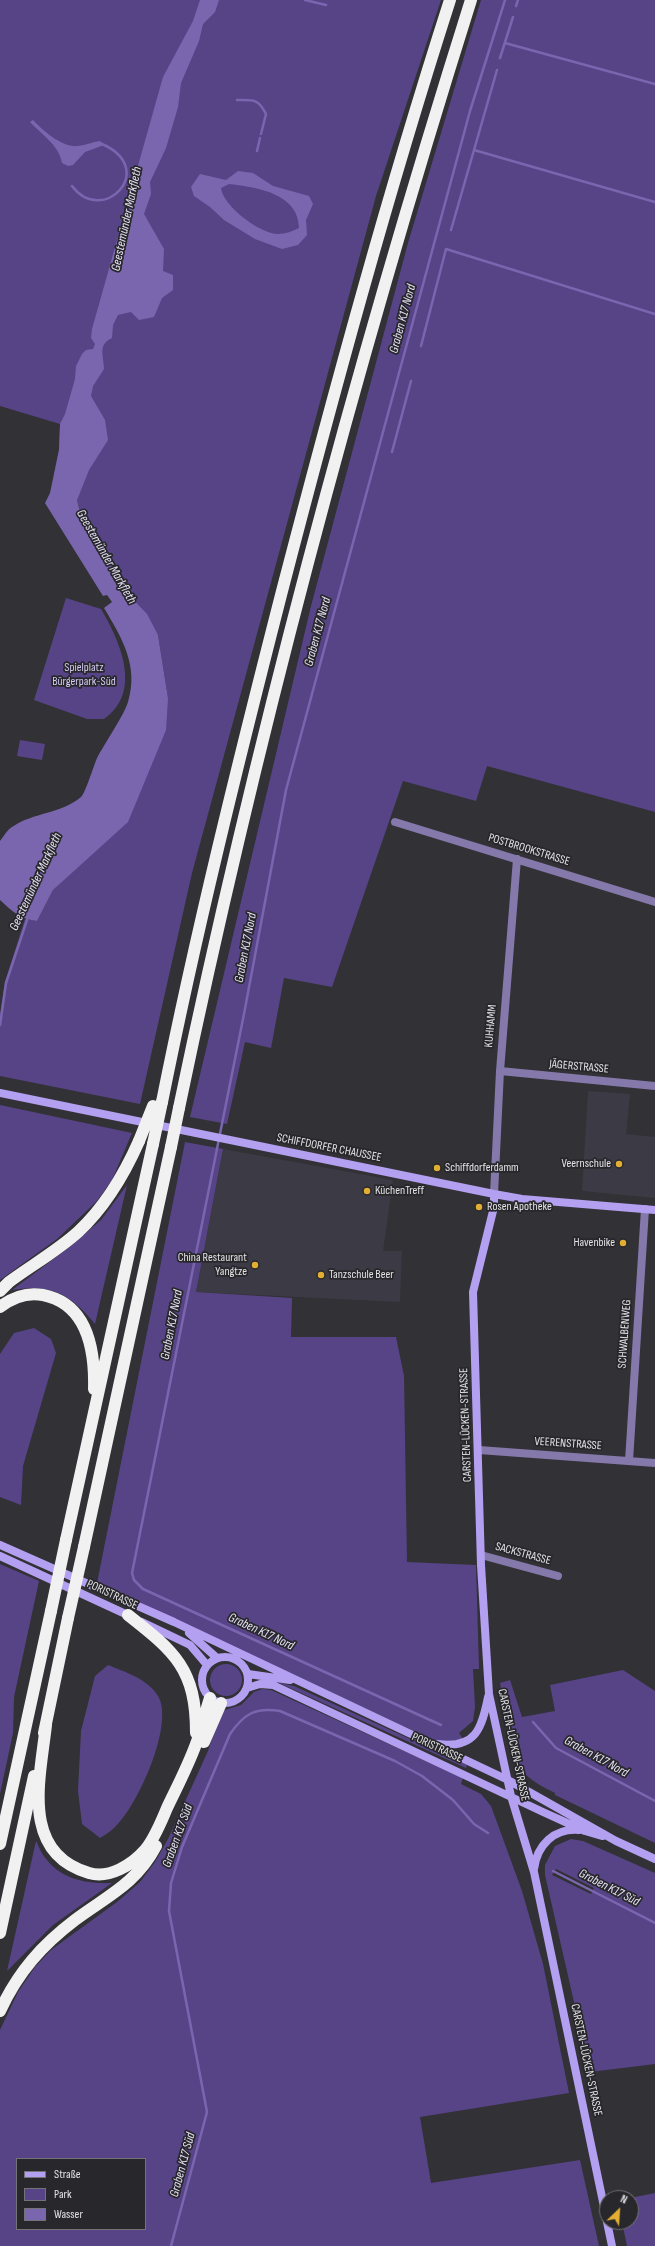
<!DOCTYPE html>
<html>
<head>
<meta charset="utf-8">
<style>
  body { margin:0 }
  #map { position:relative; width:655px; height:2246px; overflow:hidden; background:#323135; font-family:"Sofia Sans Condensed",sans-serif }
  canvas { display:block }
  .legend { position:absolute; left:16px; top:2158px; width:130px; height:72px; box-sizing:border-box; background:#28272b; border:1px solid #737276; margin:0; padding:5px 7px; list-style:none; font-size:12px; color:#e3e3e6 }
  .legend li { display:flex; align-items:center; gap:8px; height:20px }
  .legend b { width:20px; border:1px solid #737276 }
  .north { position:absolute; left:599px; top:2190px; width:40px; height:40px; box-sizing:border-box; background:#28272b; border:1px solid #737276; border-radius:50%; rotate:25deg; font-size:11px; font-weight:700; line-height:16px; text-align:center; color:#e3e3e6 }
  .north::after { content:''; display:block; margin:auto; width:14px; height:18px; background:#e2af34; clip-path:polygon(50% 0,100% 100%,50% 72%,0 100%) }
</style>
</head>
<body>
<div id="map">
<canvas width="655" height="2246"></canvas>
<ul class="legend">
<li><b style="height:5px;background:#b4a0f1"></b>Straße</li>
<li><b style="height:11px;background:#574487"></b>Park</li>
<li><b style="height:11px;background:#7a66af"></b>Wasser</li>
</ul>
<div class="north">N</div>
</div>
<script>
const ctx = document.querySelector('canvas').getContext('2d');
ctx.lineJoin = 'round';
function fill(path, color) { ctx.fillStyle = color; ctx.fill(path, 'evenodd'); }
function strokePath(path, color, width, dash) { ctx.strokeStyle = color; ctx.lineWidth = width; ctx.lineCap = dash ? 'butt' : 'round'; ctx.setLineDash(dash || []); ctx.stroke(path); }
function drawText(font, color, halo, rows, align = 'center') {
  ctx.font = font + ' "Sofia Sans Condensed",sans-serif'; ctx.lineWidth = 3.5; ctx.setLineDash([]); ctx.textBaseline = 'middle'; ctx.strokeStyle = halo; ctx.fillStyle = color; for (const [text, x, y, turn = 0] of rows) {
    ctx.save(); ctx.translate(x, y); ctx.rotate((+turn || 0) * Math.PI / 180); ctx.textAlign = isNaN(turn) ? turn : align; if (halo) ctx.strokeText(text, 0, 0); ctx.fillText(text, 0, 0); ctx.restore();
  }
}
fill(new Path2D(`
  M588,1091L630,1094L626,1134L655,1137V1198L582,1191Z
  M223,1149L393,1180L383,1251H402L400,1302L196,1292Z`), '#3c3a44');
fill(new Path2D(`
  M0,0H441L376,196L192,873L140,1104L0,1076V1014L5,982L25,919L37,921L53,890L82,862L168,698L158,635L123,589L114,568L83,525L77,500L54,474L59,450L60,424L0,406Z
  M481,0H655V812L487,766L476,801L403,781L332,987L284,978L271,1048L245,1042L227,1124L190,1117L311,606L408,243Z
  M66,598L101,609C120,641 143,692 104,719H87L34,700Z
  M20,740L45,744L42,760L17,756Z
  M0,1105L132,1133L112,1180L97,1201L57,1239L0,1280Z
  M185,1142L223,1149L196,1292L292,1298L291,1337H396L404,1376L407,1562L476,1565L479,1669H473L475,1707L473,1721L459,1733L463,1739L448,1742L433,1740L97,1583Z
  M127,1185L95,1324C70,1294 52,1284 12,1290L67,1249L101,1220Z
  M34,1328L51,1339L56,1353L23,1466L21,1505L0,1497V1354L14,1333Z
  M0,1564L39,1581L14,1697L13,1733L0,1794Z
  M210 1680a16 16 0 1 1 32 0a16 16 0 1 1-32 0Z
  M108,1665C125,1672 148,1679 158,1696C175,1724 137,1807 115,1827C111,1831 105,1835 100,1838L82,1824L78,1791L81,1731L95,1676Z
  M623,1670L655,1691V1843L555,1795V1793C545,1788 535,1783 526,1775C508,1757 505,1707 500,1683L510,1680L522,1717L555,1711L550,1685Z
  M263,1679L294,1686L467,1765L466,1768L279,1683Z
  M262,1689L271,1690L463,1778L461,1784L481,1794L491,1806L522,1891L543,1964L569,2093L420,2117L431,2183L580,2160L599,2246H0V2030L18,1992L35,1967L51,1950L117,1902L140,1882L155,1862L168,1839L208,1751L220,1715L225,1710L241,1705L254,1692ZM17,2159H145V2229H17Z
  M571,1839L583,1841L655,1873V2064L590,2072L545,1875V1865L555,1846ZM556,1869L594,1888L591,1894L552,1875Z
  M36,1841C39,1847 42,1855 47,1860C63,1880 88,1884 112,1883L53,1925L7,1971Z
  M655,2193V2246H627L622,2222H631L630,2198Z`), '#574487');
fill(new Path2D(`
  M200,0H219L215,12L203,24L199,41L181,83L178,107L166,148L150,182L151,194L144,214L164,249L163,271L173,275V290L162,298L154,317L139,320L131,312L118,315L113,325L112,338C97,345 104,356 104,369L93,386L91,396L105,420L108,440L89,470L77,500L83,525L114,568L123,589L147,614L158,635L168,698L166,730L128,822L53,890L37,921C20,919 12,911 0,900V841C4,836 7,830 12,827C34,812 61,814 81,797C85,794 94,765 97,758C105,743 124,715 128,702C139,666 122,638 104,608L112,602L107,595L103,596L45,503L50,493L59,450L60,424L65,414L75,379L76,366L82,354L86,350L93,349L95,344L91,338L92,329L163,77L193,21Z
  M33,120C43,131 63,148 78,146C86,145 93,142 100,141L104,145L85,152L73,165L68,166L62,163C59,145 42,135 30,122Z
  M238,171L253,173L273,186L309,196L313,204L306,220L307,235L298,245L282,249L255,239L224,220L210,207L194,196L191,187L200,174L226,180ZM229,184C255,187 299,193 299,228C293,231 285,234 278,234C260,234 223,206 221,188Z`), '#7a66af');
strokePath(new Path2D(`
  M305,0L326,5
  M516,6L518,0
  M505,43L655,84
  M500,58L513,17
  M237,100C253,100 258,98 266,114L261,134
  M474,150L497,70
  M257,151L260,138
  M72,186C103,227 159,169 102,144
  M451,230L474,150L655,202
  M421,346L446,249L655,314
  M392,452L411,381
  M0,1025L6,983L28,917
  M533,1722L556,1748L655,1801
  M441,1725L143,1589L134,1580L132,1573L244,1014L286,790L470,111L505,0
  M553,1871L655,1923
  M171,2246L207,2112L169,1911L171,1883L182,1847L230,1734C244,1714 255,1707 280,1711L395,1761L422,1776L453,1800L474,1824L488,1833`), '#7a66af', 2.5);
strokePath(new Path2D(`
  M395,822L655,902
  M500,1071L655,1086
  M494,1194L500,1071L517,859
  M479,1450L655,1463
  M629,1461L645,1209
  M481,1555L558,1576`), '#8579ab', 8);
strokePath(new Path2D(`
  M0,1093L494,1194L522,1199L655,1210
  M494,1194V1207L473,1292L481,1565L489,1694L511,1796L534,1872L607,2221
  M0,1545L174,1622L508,1780L616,1841L655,1859
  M0,1556L132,1617
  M142,1622L190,1645L207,1665
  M189,1633L217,1658
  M202 1680a23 23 0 1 1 46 0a23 23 0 1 1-46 0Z
  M248,1674L290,1680
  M247,1688L260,1684L273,1685L543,1812L585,1831L602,1836
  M438,1744C476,1749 482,1728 488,1697
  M534,1869C537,1845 554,1828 579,1830
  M607,2222L612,2246`), '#b4a0f1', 8);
strokePath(new Path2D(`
  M162,1102C196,932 238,763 281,595C333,395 387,196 450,0
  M179,1108C257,734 356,365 471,0
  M0,1291L9,1282C32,1265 57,1251 78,1232C106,1206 124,1175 139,1141
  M0,1307C13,1297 27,1292 43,1295C88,1304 95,1351 94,1389
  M66,1540L153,1144
  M84,1547L171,1147
  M128,1615C175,1652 196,1669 196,1733
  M46,1725C40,1779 20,1853 89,1873C109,1879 132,1865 145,1850C155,1838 161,1822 167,1808C177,1787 188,1766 196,1744C202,1729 205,1713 210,1698
  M44,1733L68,1618
  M204,1742L221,1703
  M0,1844L51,1611
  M0,1933L34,1776
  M0,2011C18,1972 42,1945 75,1920C107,1896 136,1884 156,1846`), '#f1f1f1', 12);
strokePath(new Path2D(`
  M139,1141L153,1106
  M153,1144L162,1102
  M171,1147L179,1108
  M51,1611L66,1540
  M68,1618L84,1547`), '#f1f1f1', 12);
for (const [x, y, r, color] of [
  [619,1164,4,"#e2af34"],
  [437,1168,4,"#e2af34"],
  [367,1191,4,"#e2af34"],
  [479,1207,4,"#e2af34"],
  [623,1243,4,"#e2af34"],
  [255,1265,4,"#e2af34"],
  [321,1275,4,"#e2af34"]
]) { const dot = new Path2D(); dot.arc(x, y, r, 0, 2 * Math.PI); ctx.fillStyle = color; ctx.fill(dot); strokePath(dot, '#28272b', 1.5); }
drawText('12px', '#d4cbf4', '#28272b', [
  ["Spielplatz",84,668],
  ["Bürgerpark-Süd",84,682]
]);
drawText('12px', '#e3e3e6', '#28272b', [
  ["POSTBROOKSTRASSE",529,850,17],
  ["KUHHAMM",491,1026,-85],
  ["JÄGERSTRASSE",579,1067,5],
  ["SCHIFFDORFER CHAUSSEE",329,1148,11],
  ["SCHWALBENWEG",625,1334,-86],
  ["CARSTEN-LÜCKEN-STRASSE",466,1425,-92],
  ["VEERENSTRASSE",568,1444,4],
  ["SACKSTRASSE",523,1554,15],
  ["PORISTRASSE",112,1595,25],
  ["CARSTEN-LÜCKEN-STRASSE",513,1745,78],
  ["PORISTRASSE",437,1748,25],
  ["CARSTEN-LÜCKEN-STRASSE",586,2060,78]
]);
drawText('12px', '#e3e3e6', '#28272b', [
  ["Veernschule",611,1164,"right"],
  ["Schiffdorferdamm",445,1168],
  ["KüchenTreff",375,1191],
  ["Rosen Apotheke",487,1207],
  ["Havenbike",615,1243,"right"],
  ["China Restaurant",247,1258,"right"],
  ["Yangtze",247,1272,"right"],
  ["Tanzschule Beer",329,1275]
], 'left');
drawText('italic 13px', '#e5e1f5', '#28272b', [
  ["Geestemünder Markfleth",127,219,-78],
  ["Graben K17 Nord",403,319,-75],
  ["Geestemünder Markfleth",106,557,60],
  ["Graben K17 Nord",318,632,-75],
  ["Geestemünder Markfleth",36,882,-65],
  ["Graben K17 Nord",246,948,-79],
  ["Graben K17 Nord",172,1325,-79],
  ["Graben K17 Nord",261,1632,25],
  ["Graben K17 Nord",596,1757,29],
  ["Graben K17 Süd",178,1836,-70],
  ["Graben K17 Süd",609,1888,27],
  ["Graben K17 Süd",183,2165,-75]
]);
</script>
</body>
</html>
